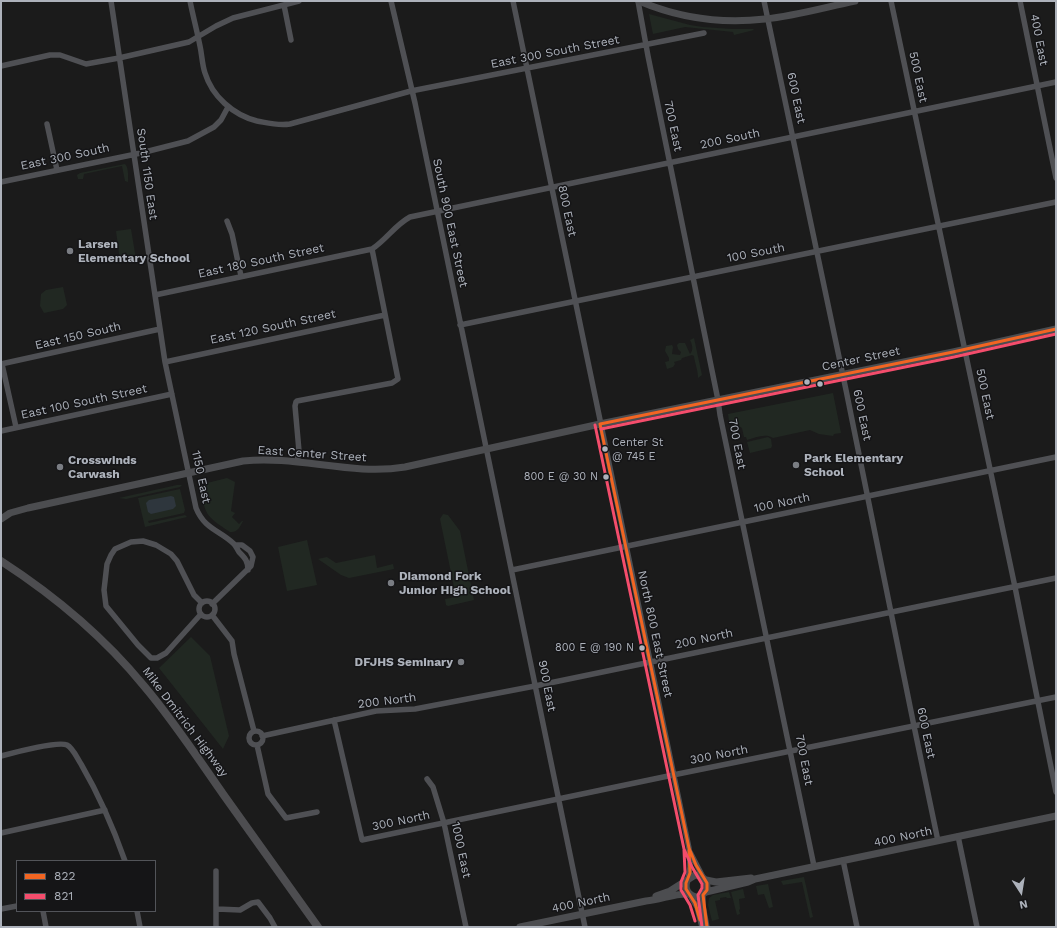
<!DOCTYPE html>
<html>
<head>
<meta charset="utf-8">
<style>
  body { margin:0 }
  #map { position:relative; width:1057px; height:928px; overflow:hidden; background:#1b1b1b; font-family:"Work Sans",sans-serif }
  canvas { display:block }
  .frame { position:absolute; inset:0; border:2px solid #adb2bb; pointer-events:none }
  .legend { position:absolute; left:16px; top:860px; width:140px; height:52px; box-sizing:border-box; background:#151517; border:1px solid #525459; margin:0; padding:5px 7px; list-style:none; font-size:12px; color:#adb2bb }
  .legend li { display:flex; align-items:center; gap:8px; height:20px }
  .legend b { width:20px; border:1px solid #525459 }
  .north { position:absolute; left:1001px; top:872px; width:40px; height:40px; -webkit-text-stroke:3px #151517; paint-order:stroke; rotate:168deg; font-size:11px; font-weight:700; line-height:16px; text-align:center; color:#adb2bb }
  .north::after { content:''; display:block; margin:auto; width:14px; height:18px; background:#adb2bb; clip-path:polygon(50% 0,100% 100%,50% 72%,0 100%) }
</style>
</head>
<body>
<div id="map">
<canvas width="1057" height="928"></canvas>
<div class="frame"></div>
<ul class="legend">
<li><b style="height:5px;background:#f26522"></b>822</li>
<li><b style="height:5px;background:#f44d6c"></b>821</li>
</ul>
<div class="north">N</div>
</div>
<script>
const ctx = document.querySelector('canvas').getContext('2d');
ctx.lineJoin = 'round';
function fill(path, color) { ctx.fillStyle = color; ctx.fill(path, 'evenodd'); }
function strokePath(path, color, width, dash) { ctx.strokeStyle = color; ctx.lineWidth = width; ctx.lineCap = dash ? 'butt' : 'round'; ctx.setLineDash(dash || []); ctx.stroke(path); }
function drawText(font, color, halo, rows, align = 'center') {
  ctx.font = font + ' "Work Sans",sans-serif'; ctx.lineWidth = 3; ctx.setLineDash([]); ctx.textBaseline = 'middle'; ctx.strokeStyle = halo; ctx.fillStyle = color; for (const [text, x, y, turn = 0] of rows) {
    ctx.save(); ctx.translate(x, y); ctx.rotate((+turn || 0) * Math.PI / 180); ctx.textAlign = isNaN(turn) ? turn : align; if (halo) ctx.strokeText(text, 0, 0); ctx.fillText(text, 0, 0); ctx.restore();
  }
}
fill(new Path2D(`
  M649,14L690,25L703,27L732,29H753L754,30L734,35L733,32L685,27L653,34Z
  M125,164C129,168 128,177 128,182L125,181L122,166L84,174L83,179H78L77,175L80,173Z
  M131,229L136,259L120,261L116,231Z
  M63,287L67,305L63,309L44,313L40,306L41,294L46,290Z
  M694,338L702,375L698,378C698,370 695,364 694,356L692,355L682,358L681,360L674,362L675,364L673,367L667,369L665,362L669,361V358L665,351L666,346L672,345L673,347L672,354L680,355L681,352L678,349L677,345L679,343H685L690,354C694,350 692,344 690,340Z
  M833,393L841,433L834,434L833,436L819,434L810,430L773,438C765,433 755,438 747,440L746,437H744L742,428L729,421L728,414Z
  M768,437L771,439L772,446L771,448L750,453L747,442Z
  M227,478L235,482L231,511L235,513L232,517L239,524L242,521H243C240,527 237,533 230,532C204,515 206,515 199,485Z
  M177,485H182L180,487L126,499L119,498Z
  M180,489L185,510L184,513L148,521L149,523L185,515L187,517L145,527L138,498Z
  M443,514L448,515L460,531L474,600L448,606L446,605L445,599L456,597L440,519Z
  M307,540L317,585L287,591L278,547Z
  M375,555L377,568L393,564L394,569L349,578L341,575L318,559L327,557L336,563Z
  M191,637L210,656L229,736L223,749L159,668Z
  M804,877L813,917L810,918L802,882L783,885L781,881Z
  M768,884L773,907L769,908L764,894L758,895L756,886Z
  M743,889L745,898L739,899L740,909L739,910L740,914L737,915L731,892Z
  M729,892L731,898H727L726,897L720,898V900L715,901L719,919L712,921L708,905L709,898L713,895Z`), '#212822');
fill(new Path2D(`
  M171,496L174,497L176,506L173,509L151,514L148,512L146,503L149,500Z`), '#2e363d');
strokePath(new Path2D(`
  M111,1L165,362L196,508C205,530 220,530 234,544C236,546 237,549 239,552C245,558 248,561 248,570
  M190,1C193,16 197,31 200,46C202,55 202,64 205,73C212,96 233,115 257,121C268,123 278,126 290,124L411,91L704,33
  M391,1L415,103L585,927
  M513,1L689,848L690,867L688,879
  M638,1L648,56L718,400L720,415C751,566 784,716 814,866
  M764,1L846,390L914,726L938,841
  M891,1L1015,587L1056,792
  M1020,1L1056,178
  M284,5L291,40
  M1,66L50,55H60L86,64L119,58L189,42L216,26L233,18L299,1
  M47,124L57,170
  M1,182L141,153L188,141L214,127L221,120L228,107
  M227,221L232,234L241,276
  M155,295L372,249C386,240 395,225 410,217L1056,82
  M460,325L1056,202
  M165,362L385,315
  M1,364L160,329
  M2,364L16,427
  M1,431L172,394
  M297,462L299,451L295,406L296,402L297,401L392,383L398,379L372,249
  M512,570L1056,457
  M199 609a8 8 0 1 1 16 0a8 8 0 1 1-16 0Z
  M212,604L251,566L253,557L250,551L242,545H235
  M201,614L166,653L157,658H151L138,645L106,606L104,590L107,564L111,555L115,549L131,542L143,541L156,545L171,554L177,561L194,595L202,603
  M212,615L232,641L234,654L254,731
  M334,720L362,840L673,775L1056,697
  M249 738a7 7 0 1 1 14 0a7 7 0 1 1-14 0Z
  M262,736L376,711L415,709L535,686L1056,578
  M257,745L268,794L286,818L317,812
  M1,756C12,753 58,741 67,745C73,748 77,758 81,764C99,795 113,827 125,861
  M427,779L433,787L444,823L466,927
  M1,833L105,810
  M958,836L977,927
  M690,852L703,877
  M843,860L857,927
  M216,871V927
  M690,895L697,907L702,927
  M703,895V906L707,927
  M1,909L17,906
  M217,909L240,910L252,903L258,902L270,918L275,927
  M43,911L46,927
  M137,911L140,927`), '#4f5054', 5.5);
strokePath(new Path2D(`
  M639,1C679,18 722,24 765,19C795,16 826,7 855,1
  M1,519L10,513L28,508L243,461C297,455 351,476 405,467L600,424L953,352L1056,329
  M706,880L716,882L751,878
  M687,881C684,890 689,896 698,897L706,892L748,882L755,879L1056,816
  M656,896L670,891L695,875C705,876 709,883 706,892
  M520,927L646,901C661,900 674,893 689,894`), '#4c4d50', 7);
strokePath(new Path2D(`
  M1,561C55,596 104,637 144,686C173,720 197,757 223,794C254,838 286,882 318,927`), '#4d4d50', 8);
strokePath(new Path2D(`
  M600,424L689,848L696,865L707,883V890L703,895L707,927
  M600,424L953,352L1056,329
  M689,850L690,873L686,883V889L695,903L700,920`), '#f26522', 3);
strokePath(new Path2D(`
  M595,425L684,849L692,867L702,884V888L698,895L702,927
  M601,429L954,357L1056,334
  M684,850L685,872L681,882V890L690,905L695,921`), '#f44d6c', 3);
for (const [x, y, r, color] of [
  [70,251,4,"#7a7d83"],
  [807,382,3.5,"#adb2bb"],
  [820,384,3.5,"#adb2bb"],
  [605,449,3.5,"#adb2bb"],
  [796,465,4,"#7a7d83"],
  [60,467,4,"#7a7d83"],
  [606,477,3.5,"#adb2bb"],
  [391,583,4,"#7a7d83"],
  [642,648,3.5,"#adb2bb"],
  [461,662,4,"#7a7d83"]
]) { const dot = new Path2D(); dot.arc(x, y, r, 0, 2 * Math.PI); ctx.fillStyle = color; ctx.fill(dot); strokePath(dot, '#151517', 1.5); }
drawText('11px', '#adb2bb', '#151517', [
  ["Center St",612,443,"left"],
  ["@ 745 E",612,457,"left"],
  ["800 E @ 30 N",598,477],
  ["800 E @ 190 N",634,648]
], 'right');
drawText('12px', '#adb2bb', '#151517', [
  ["400 East",1039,40,79],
  ["East 300 South Street",555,52,-11],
  ["500 East",918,77,78],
  ["600 East",796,98,78],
  ["700 East",673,126,78],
  ["200 South",730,139,-12],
  ["East 300 South",65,157,-12],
  ["South 1150 East",147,174,82],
  ["800 East",567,211,78],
  ["South 900 East Street",450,223,78],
  ["100 South",756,253,-11],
  ["East 180 South Street",261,261,-12],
  ["East 120 South Street",273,327,-12],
  ["East 150 South",78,336,-13],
  ["Center Street",861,359,-12],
  ["500 East",985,394,78],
  ["East 100 South Street",84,402,-12],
  ["600 East",862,415,78],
  ["700 East",737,444,79],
  ["East Center Street",312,454,4],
  ["1150 East",201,477,78],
  ["100 North",782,503,-12],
  ["North 800 East Street",655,634,78],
  ["200 North",704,639,-12],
  ["900 East",547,686,79],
  ["200 North",387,701,-7],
  ["Mike Dmitrich Highway",185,722,53],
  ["600 East",926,733,78],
  ["300 North",719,755,-11],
  ["700 East",804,760,79],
  ["300 North",401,821,-12],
  ["400 North",903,837,-12],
  ["1000 East",461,850,78],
  ["400 North",581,903,-12]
]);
drawText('bold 12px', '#adb2bb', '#151517', [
  ["Larsen",78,244],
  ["Elementary School",78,258],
  ["Park Elementary",804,458],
  ["School",804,472],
  ["Crosswinds",68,460],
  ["Carwash",68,474],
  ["Diamond Fork",399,576],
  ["Junior High School",399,590],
  ["DFJHS Seminary",453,662,"right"]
], 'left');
</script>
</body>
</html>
